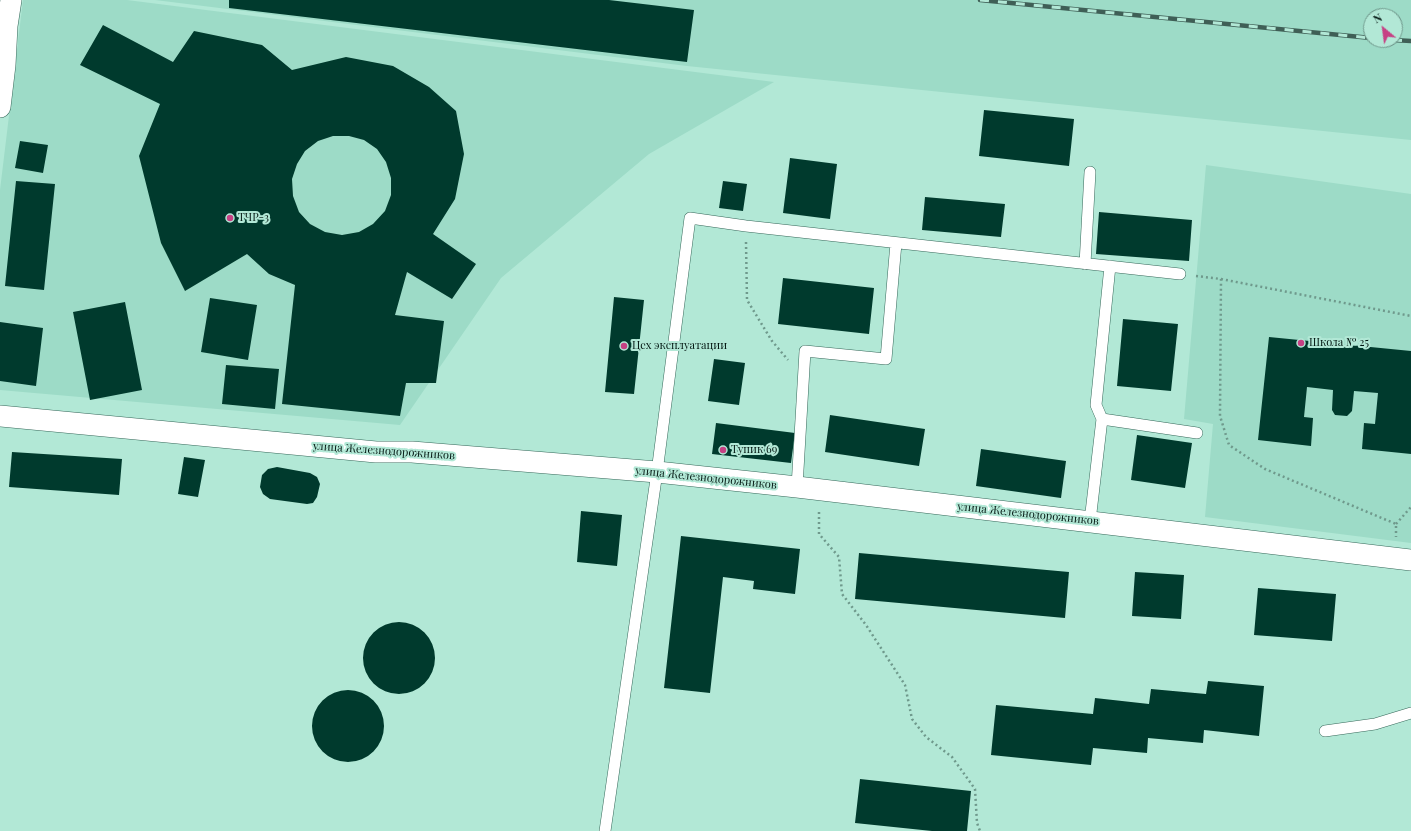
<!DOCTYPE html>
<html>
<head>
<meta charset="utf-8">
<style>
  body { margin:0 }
  #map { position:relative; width:1411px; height:831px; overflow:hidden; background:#b2e8d6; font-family:"Playfair Display",serif }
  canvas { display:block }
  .north { position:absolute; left:1363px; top:8px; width:40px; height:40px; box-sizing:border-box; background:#b2e8d6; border:1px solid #6c9488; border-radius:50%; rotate:331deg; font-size:11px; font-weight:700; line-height:16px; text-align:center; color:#031712 }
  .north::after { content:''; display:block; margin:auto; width:14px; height:18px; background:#c64184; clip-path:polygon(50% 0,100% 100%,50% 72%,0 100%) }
</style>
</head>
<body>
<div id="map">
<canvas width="1411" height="831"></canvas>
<div class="north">N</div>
</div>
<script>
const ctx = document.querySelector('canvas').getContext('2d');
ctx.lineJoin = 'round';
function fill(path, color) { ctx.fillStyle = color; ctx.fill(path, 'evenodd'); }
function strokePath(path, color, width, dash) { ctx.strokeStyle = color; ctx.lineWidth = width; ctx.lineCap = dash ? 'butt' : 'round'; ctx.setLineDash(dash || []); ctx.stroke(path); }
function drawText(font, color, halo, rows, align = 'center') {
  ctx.font = font + ' "Playfair Display",serif'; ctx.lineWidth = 4; ctx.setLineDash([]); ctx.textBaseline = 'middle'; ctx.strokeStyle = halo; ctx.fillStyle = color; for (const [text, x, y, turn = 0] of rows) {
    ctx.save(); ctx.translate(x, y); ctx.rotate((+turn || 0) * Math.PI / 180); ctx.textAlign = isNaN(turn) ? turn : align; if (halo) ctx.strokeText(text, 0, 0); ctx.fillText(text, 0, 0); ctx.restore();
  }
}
fill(new Path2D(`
  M23,0H127L774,82L649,154L501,278L400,425L0,390V190Z
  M155,0H1411V140L687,66ZM1371,16H1395V40H1371Z
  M1206,165L1411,194V543L1205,517L1213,424L1184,419Z`), '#9ddbc7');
fill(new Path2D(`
  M229,0H609L694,10L687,62L229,8Z
  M103,25L173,62L194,31L262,45L292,70L346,57L393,66L429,87L456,111L464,154L455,199L433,234L476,264L452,299L407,272L395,315L444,321L436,383H406L400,416L282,404L295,285L269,274L247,254L185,291L161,243L139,156L160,104L80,65ZM333,136H349L364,140L377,149L386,162L391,178V195L385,211L373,224L359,232L342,235L325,232L310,224L299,212L293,196L292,179L297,164L305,151L318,141Z
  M984,110L1074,119L1069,166L979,156Z
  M20,141L48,145L43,173L15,168Z
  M790,158L837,164L830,219L783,213Z
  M16,181L55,184L44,290L5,286Z
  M723,181L747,184L743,211L719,208Z
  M925,197L1005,204L1001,237L922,230Z
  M1099,212L1192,220L1189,261L1096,254Z
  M783,278L874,288L869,334L778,324Z
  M614,297L644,300L634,394L605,392Z
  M210,298L257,305L248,360L201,352Z
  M125,302L142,390L90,400L73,312Z
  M1123,319L1178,324L1171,391L1117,386Z
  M0,322L43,328L36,386L0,381Z
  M1269,337L1411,351V454L1362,449L1364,423L1375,424L1378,393L1354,391L1352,411L1347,416L1335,415L1332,410L1333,390L1307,387L1304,417L1313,418L1311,446L1258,440Z
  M714,359L745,363L739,405L708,401Z
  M226,365L279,369L275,409L222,404Z
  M830,415L925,429L919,466L825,452Z
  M716,423L795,433L791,463L712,454Z
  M1137,435L1192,443L1185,488L1131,480Z
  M981,449L1066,461L1061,498L976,486Z
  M12,452L122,459L119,495L9,487Z
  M184,457L205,460L198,497L178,494Z
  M277,467L310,473L317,477L320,484L317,497L313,503L307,504L270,499L263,494L260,487L262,475L268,469Z
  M581,511L622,515L617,566L577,562Z
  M681,536L800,549L795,594L753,589L754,581L723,577L710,693L664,688Z
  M859,553L1069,572L1065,618L855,599Z
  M1135,572L1184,575L1181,619L1132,616Z
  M1258,588L1336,594L1332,641L1254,635Z
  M363 658a36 36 0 1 1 72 0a36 36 0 1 1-72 0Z
  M1208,681L1264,686L1259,736L1204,730L1203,743L1148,738L1147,753L1093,748L1091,765L991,755L996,705L1093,714L1095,698L1149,704L1151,689L1206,694Z
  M312 726a36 36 0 1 1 72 0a36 36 0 1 1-72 0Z
  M860,779L971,791L967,831H932L855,823Z`), '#003a2d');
const lane = new Path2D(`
  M1085,264L1090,172
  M1102,419L1197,433
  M797,487L805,351L886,359L896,243
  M1090,521L1102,419L1096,405L1110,266
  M1325,731L1375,724L1411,713
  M605,831L657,472L690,218L746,226L1180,274`);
const street = new Path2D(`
  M0,107L5,65L7,26L11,0
  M0,416L376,452H412L657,472L797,487L1411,560`);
strokePath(lane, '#36685a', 12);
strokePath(street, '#36685a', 22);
strokePath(new Path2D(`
  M746,242L747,300L772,341L788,360
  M1196,276L1221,279L1220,416L1229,445L1265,469L1396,524V537
  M1221,279L1411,316
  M819,512V534L839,557L842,594L866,625L905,685L912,719L926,737L952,757L975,789L977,823L980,831
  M1396,524L1411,507`), '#6f998c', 2.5, [2, 3]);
strokePath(lane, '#fff', 11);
strokePath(street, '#fff', 21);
const rail = new Path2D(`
  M980,0L1371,38
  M1393,40L1411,41`);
strokePath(rail, '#3f5f56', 4.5);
strokePath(rail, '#b2e8d6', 3, [9]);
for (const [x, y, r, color] of [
  [230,218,4,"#c64184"],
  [1301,343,4,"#c64184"],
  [624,346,4,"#c64184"],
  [723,450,4,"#c64184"]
]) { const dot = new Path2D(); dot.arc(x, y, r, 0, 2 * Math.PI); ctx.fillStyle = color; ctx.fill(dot); strokePath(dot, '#b2e8d6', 1.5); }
drawText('11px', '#031712', '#b2e8d6', [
  ["ТЧР-3",238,218],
  ["Школа № 25",1309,343],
  ["Цех эксплуатации",632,346],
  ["Тупик 69",731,450]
], 'left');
drawText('11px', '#031712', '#b2e8d6', [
  ["улица Железнодорожников",384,451,4],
  ["улица Железнодорожников",706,478,6],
  ["улица Железнодорожников",1028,514,6]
]);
</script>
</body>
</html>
